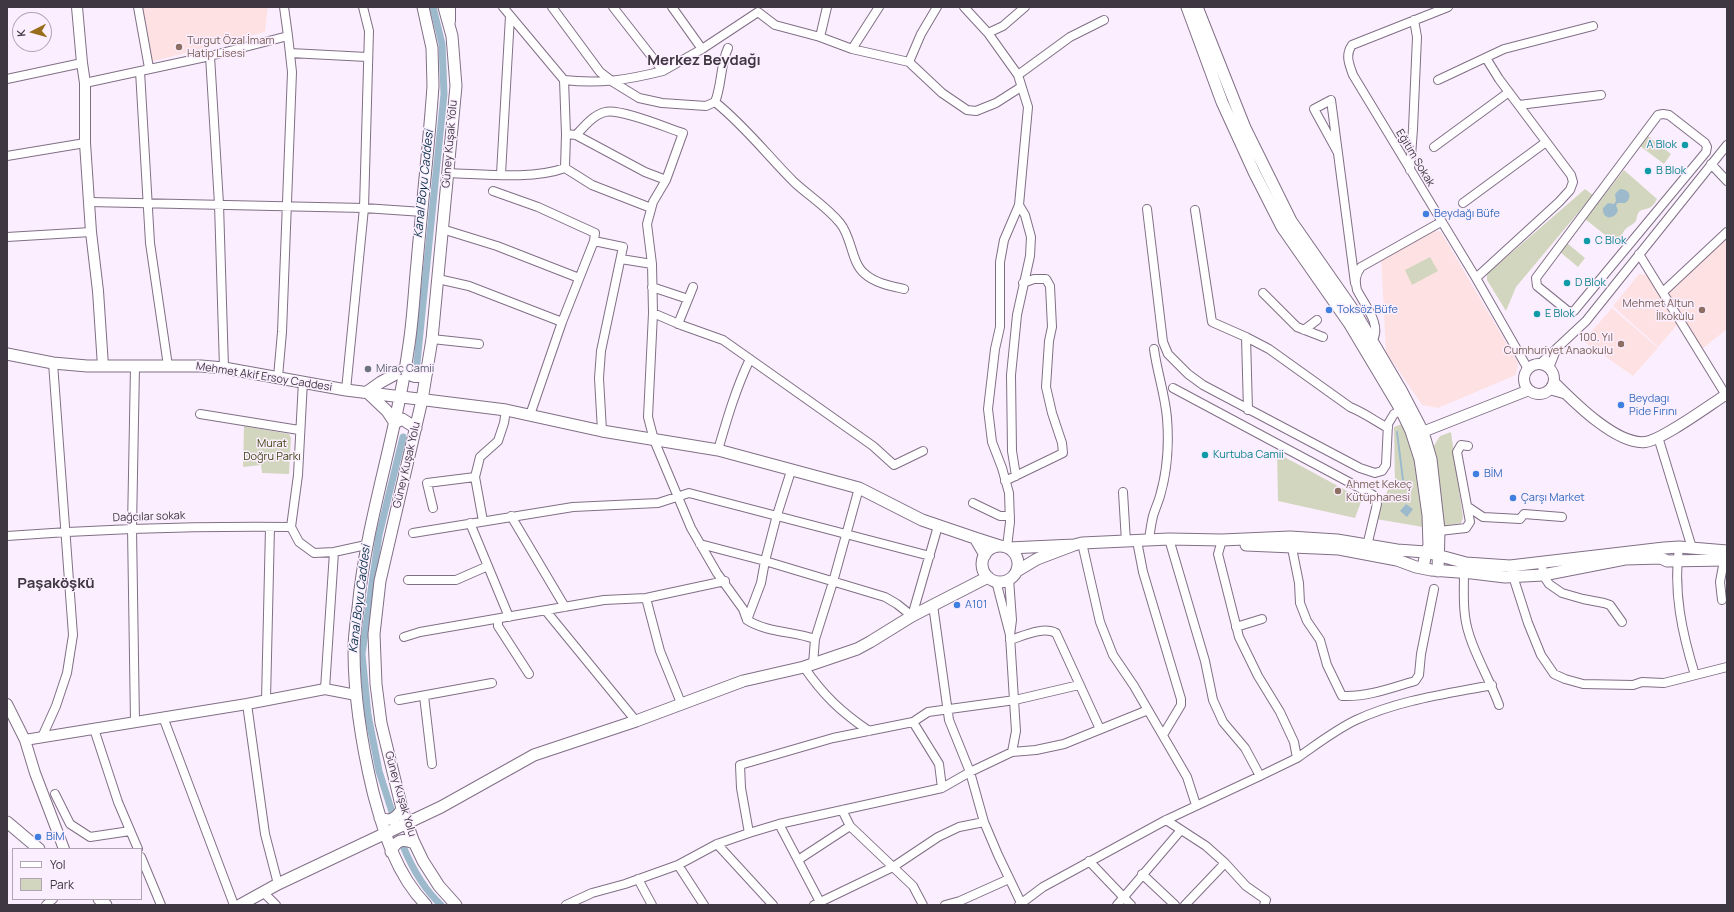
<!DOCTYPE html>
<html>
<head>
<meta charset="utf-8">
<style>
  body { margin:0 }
  #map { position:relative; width:1734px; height:912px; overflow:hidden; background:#fbefff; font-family:Manrope,sans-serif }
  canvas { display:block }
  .frame { position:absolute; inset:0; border:8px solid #3f3741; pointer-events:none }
  .legend { position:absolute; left:12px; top:848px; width:130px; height:52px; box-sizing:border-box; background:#fbefff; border:1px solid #b0a5b3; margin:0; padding:5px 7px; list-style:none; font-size:12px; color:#3f3741 }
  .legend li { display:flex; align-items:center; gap:8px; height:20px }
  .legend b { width:20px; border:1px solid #b0a5b3 }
  .north { position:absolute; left:12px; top:12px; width:40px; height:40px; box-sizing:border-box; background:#fbefff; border:1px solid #b0a5b3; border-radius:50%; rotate:264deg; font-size:11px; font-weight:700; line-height:16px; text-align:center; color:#3f3741 }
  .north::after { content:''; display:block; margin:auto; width:14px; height:18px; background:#986e1b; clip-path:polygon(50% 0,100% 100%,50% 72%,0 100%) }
</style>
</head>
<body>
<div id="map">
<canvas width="1734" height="912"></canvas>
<div class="frame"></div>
<ul class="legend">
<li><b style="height:5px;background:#fff"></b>Yol</li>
<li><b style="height:11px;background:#d3d6be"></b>Park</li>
</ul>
<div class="north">K</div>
</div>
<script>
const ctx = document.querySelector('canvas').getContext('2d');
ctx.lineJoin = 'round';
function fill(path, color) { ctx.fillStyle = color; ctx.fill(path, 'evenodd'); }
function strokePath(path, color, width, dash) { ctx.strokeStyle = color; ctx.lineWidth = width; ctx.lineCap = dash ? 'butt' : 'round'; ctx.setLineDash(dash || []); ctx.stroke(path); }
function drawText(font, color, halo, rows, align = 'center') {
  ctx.font = font + ' Manrope,sans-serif'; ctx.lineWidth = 3; ctx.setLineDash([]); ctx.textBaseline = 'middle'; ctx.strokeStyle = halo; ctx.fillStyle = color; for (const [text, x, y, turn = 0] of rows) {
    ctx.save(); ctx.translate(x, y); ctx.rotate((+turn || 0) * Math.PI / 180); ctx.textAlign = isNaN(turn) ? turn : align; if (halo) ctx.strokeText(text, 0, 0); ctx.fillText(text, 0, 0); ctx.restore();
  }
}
fill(new Path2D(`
  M142,7H268L265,32L151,62Z
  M1432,230L1441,232L1518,363L1516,375L1438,408L1422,405L1386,352L1381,258Z
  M1727,238V329L1701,350L1666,292Z
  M1639,274L1650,275L1679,323L1658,347L1613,306Z
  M1612,308L1658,348L1633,376L1583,341Z`), '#fee2e3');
fill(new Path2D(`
  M1648,136L1671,154L1664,164L1640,146Z
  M1624,170L1657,199C1656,201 1653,206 1651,207C1642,212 1639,206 1636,221C1632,226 1626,226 1623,233C1621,238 1623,242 1619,246L1585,219Z
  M1585,189L1593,195L1516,287L1506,311L1487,280V274Z
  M1567,243L1585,258L1578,267L1560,252Z
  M1430,257L1438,271L1412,285L1405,270Z
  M1402,424L1411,449L1420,480L1423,527L1376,519L1389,487L1395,488L1394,427Z
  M244,426L289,434L291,438L289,474L262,473L261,465L243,467Z
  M1451,432L1463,518L1461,523L1443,526L1433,447L1440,436Z
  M1277,453L1362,499L1355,518L1278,501Z`), '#d3d6be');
fill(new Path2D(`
  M1620,189C1630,189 1633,198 1625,203H1618L1616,205L1618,211C1613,221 1602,219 1603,208L1608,203L1614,204L1616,201L1615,194Z
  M1406,504L1413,509L1407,517L1400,511Z`), '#9dbacd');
strokePath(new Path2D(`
  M1397,432L1404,488`), '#9dbacd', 2);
strokePath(new Path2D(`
  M417,363L444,94L442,44L433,7
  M392,812L379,771L368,715L362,654L379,535L403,437
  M403,846C412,868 423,888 441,905`), '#9dbacd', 7);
const minor = new Path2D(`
  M138,7L149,68
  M451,7V21
  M503,7L564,80C600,84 627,80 663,71
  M552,7L600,72L613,82L639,98L662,103L706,106L715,102C722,85 720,65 728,48
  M613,7L663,71L702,49L758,12L775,25L820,37L852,49L909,62L942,93L967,110L976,111L996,103L1021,87
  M672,7L702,49
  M964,7L988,33L1018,75L1028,107L1019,205L1004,240L1000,262V327L995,349L988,409L992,442L1002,468L1009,493L1010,522L1007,547
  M1448,7L1352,45C1345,55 1349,64 1353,75L1476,278L1528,369
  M988,33L1003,26L1025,7
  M820,37L827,7
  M852,49L879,7
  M290,53L367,57
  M210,56L219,204L224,368
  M909,62L921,34L937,7
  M140,71L150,243L168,366
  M1018,75L1070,37L1104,20
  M7,79L82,63
  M564,80L566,134L576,135L645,172L666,180
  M1438,80L1504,49L1593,26
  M85,83L210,56L288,36L284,7
  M715,102C745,126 767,155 794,182C809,196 827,207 840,223C852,237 851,263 865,274C875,283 891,286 904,289
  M1519,105L1601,95
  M1663,114L1669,115L1705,143L1707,147L1706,152L1574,311L1569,312L1537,286L1536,278L1658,115Z
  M576,135C584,127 593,115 605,112C620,108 667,128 683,133L666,180L653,202L647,224L652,264L653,313L648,417L654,440L691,528L717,573L743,609L747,620C768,633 793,631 815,639
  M1434,147L1509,92
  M1337,151L1314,109L1331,100L1355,283
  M7,156L85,143
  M1711,164L1727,181
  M565,168L592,185L651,208
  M1410,170L1413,129L1417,37L1414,20
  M448,173C483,174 532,180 565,168L566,134
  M501,174L510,16
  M493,191L538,207L595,233L594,241L562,322L530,415
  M89,202L364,208L423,212
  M1463,203L1546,142
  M1147,209L1163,342L1168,354L1188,374L1203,385L1360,468L1375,473L1382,471L1386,465L1388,424L1394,414L1401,410
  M1195,210L1212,322L1246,337L1269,349L1350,407C1363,412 1375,421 1388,428
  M442,229L497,246L579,278
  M7,237L91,232
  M594,241L623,247L601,351L599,378L602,431
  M1639,254L1727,397
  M621,259L652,264
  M1476,278L1559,202L1570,190L1573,182L1571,175L1499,79L1486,58
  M438,279L469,286L562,322
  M652,287L688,299
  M1663,292L1727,232
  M1263,293L1297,327L1323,337
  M653,313L681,325L723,340L873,446L894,465L923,451
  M678,324L693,287
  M1304,330L1317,320
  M1246,337L1248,410
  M432,339L479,344
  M1372,341C1383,326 1364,304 1357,290C1355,281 1355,275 1361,267L1441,222
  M1540,364L1586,321L1727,145
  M135,366L132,528L135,722
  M1549,368L1556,350
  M278,377L282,332L292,72L288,36
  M303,381L298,475L291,527L299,542L314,553L334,552L366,545
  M1173,388L1373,495L1376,499L1377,504L1366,550
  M346,390L364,208L369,31L363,7
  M1549,390L1567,395
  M200,414L299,430
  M1658,437L1692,548
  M718,450C727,419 736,388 750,359
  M1016,476L1012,451L1011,375L1017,315L1030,256L1031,237L1025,215L1019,205
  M1005,481L1063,453L1062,443L1052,413L1046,387L1049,341L1052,327L1050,286L1046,279H1034L1023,283
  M1123,492L1126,542
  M973,503L1000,516H1010
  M1468,507L1483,517L1520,519L1524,514L1562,517
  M433,508L427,483L475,477
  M511,516L565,607
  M483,521L475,477L480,457L498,441L504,423L506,410
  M470,523L509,617
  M1439,531L1466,528L1470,522L1457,452L1461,445L1468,446
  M413,533L573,507L658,503L689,493L930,556
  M7,536C102,529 196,526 291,527
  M1169,539L1205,661L1213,700L1223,722L1245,748L1260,776
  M1149,540C1150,532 1151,524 1153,516C1155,509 1158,503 1160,496C1167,472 1169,443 1167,418C1165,394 1157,372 1154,349
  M1137,541L1143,572L1181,699V705L1163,735
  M1082,543L1100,622L1113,655L1134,686L1187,777L1196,805
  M1291,543L1299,583L1300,603L1307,621L1320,640L1327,665L1342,696C1368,697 1391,688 1415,681L1419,675L1421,654L1434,589
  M700,544L765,561L885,597L897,604L912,616L938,526
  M1679,547C1673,592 1682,633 1695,675
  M1542,563L1543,575L1549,584L1562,593L1583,599L1604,603L1610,605L1622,622
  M1464,572C1464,587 1463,602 1465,616C1468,644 1489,677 1499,705
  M1512,573L1528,623L1541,655L1554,674L1565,679L1583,684L1633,685L1642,682L1664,683L1727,667
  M408,580H456L488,566
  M996,581L1010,635L1012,620L1009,579
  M646,598L660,651L681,703
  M1722,600L1720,582L1725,555
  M933,605L949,720L970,772L984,822L998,855L1022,905
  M546,611L636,721
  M498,620V626L529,674
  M747,620L761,583L765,561L777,515L791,471
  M1236,627L1262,619
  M1010,636L1015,716L1016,731L1012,752
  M404,637L420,632L604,600L646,598L725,581
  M1010,640C1023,636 1043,626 1056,633L1100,729
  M813,664L815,639L833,582L859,488
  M804,667C823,695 841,712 869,731
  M325,689L334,552
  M424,696L432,764
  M266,700L270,527
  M399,700L492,683
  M247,704L265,834L278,884
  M163,717L234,905
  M913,722L939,764L942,788
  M94,729L118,802L138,849
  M42,737L56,706L67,673L73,635L53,363
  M1297,758C1316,745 1335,730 1356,720C1399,700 1446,694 1492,685
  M55,794L70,824L90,837L130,831
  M842,810L850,826L913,886L923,905
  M1166,820L1206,846L1225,863L1246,886L1266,900L1264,905
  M779,824L820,902
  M749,833L741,788L740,765L833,738L913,722L928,712L1015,700L1079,685
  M717,844L773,905
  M141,857L161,905
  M798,860L850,826
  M1089,861L1131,905
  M678,865L704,905
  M1142,874L1175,905
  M638,879L652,905
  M263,892L276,905
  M46,905L53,899
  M566,905L592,893L625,884L678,865L717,844L749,833L779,824L942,788L970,772L1012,752L1036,750L1064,744L1148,710
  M814,905L893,867L938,837L959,827L984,822
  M945,905L960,901L1009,879
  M1019,905L1043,887L1166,820L1260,776L1297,758L1294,742L1280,712L1258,676L1239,637L1218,554L1222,540
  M1117,905L1181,830
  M1185,905L1225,863`);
const tertiary = new Path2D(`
  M77,7L82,63L85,83V143L91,232L98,291L103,366
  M1524 379a15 15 0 1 1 30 0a15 15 0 1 1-30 0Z
  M1554,382C1573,401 1616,445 1645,442C1661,441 1711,404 1727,394
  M1415,435L1529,390
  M7,704L25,740L35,773L64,849
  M25,740L247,704L325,689L356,695`);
const secondary = new Path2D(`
  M423,7L432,48L433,86C429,145 422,204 417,263C414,292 413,322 408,351C396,438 366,521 358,608C356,622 354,636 354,650C354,698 362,746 373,792C384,833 396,874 426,905
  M444,7L452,36L456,86L432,339L422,400L380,581L374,634L376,684L381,723L402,809L413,840L423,861L439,886L456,905
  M1187,7L1222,102L1254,172L1282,227L1349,323L1401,410L1411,431L1420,459L1428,515L1429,546L1426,552L1423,568
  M1197,7L1245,128L1291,221L1358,317L1401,390L1423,432L1431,459L1439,530L1438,571
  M7,354L53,363L87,366H201L224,368L346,390L506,410L602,431L718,450L859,488L922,520L975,538
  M416,428L402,419L395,423L387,411L367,392L381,382L405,369C411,378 418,379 427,372
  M1074,545L1082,543L1169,539L1222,540L1290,537L1337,540L1397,550L1426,552L1466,563L1510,566L1664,548L1679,547L1727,551
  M1246,545L1339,549L1397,560L1416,567L1431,570L1472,573L1505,577L1543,575L1625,559L1661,558L1667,561L1727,560
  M982 564a18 18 0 1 1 36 0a18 18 0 1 1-36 0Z
  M1009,548L1074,545L1037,559L1017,571
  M985,555L975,538L1000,546
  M380,818C390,822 396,819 402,809
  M7,822L39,849
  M391,852C396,840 402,838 414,843
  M99,899L106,905
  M240,905L278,884L441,807L534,755L636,721L743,681L804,667L857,649L870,642L912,616L988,577`);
strokePath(minor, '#816f86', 10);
strokePath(tertiary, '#816f86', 12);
strokePath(secondary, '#816f86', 13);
strokePath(minor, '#fff', 8);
strokePath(tertiary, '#fff', 10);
strokePath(secondary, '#fff', 11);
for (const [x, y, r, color] of [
  [179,47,4,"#8d6e63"],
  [1685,145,4,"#0f9aa8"],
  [1648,171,4,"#0f9aa8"],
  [1426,214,4,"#3f7fe0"],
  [1587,241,4,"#0f9aa8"],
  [1567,283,4,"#0f9aa8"],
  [1329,310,4,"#3f7fe0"],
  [1702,310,4,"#8d6e63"],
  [1537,314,4,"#0f9aa8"],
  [1621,344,4,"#8d6e63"],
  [368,369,4,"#6b7280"],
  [1621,405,4,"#3f7fe0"],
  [1205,455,4,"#0f9aa8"],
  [1476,474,4,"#3f7fe0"],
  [1338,491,4,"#8d6e63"],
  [1513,498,4,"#3f7fe0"],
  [957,605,4,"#3f7fe0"],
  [38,837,4,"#3f7fe0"]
]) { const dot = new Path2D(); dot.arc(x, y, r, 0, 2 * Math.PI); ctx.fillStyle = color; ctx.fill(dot); strokePath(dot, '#fbefff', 1.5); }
drawText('11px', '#785e54', '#fbefff', [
  ["Turgut Özal İmam",187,41],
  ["Hatip Lisesi",187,54],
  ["Mehmet Altun",1694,304,"right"],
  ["İlkokulu",1694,317,"right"],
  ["100. Yıl",1613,338,"right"],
  ["Cumhuriyet Anaokulu",1613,351,"right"],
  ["Ahmet Kekeç",1346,485],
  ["Kütüphanesi",1346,498]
], 'left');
drawText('11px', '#3f3741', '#fbefff', [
  ["Güney Kuşak Yolu",450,144,-85],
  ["Eğitim Sokak",1415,158,59],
  ["Mehmet Akif Ersoy Caddesi",264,377,9],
  ["Güney Kuşak Yolu",407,465,-77],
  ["Dağcılar sokak",149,517,-2],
  ["Güney Kuşak Yolu",400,794,74]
]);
drawText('11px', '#0d838f', '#fbefff', [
  ["A Blok",1677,145,"right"],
  ["B Blok",1656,171],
  ["C Blok",1595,241],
  ["D Blok",1575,283],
  ["E Blok",1545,314],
  ["Kurtuba Camii",1213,455]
], 'left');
drawText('11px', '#366cbe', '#fbefff', [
  ["Beydağı Büfe",1434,214],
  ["Toksöz Büfe",1337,310],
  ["Beydagı",1629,399],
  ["Pide Fırını",1629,412],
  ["BİM",1484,474],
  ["Çarşı Market",1521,498],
  ["A101",965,605],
  ["BiM",46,837]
], 'left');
drawText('11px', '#5b616d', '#fbefff', [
  ["Miraç Camii",376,369]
], 'left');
drawText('11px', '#3f4411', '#fbefff', [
  ["Murat",272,444],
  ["Doğru Parkı",272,457]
]);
drawText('italic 12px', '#0b3248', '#fbefff', [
  ["Kanal Boyu Caddesi",424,184,-84],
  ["Kanal Boyu Caddesi",360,599,-83]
]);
drawText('bold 15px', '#3f3741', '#fbefff', [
  ["Merkez Beydağı",704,61],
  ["Paşaköşkü",56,584]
]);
</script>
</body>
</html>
